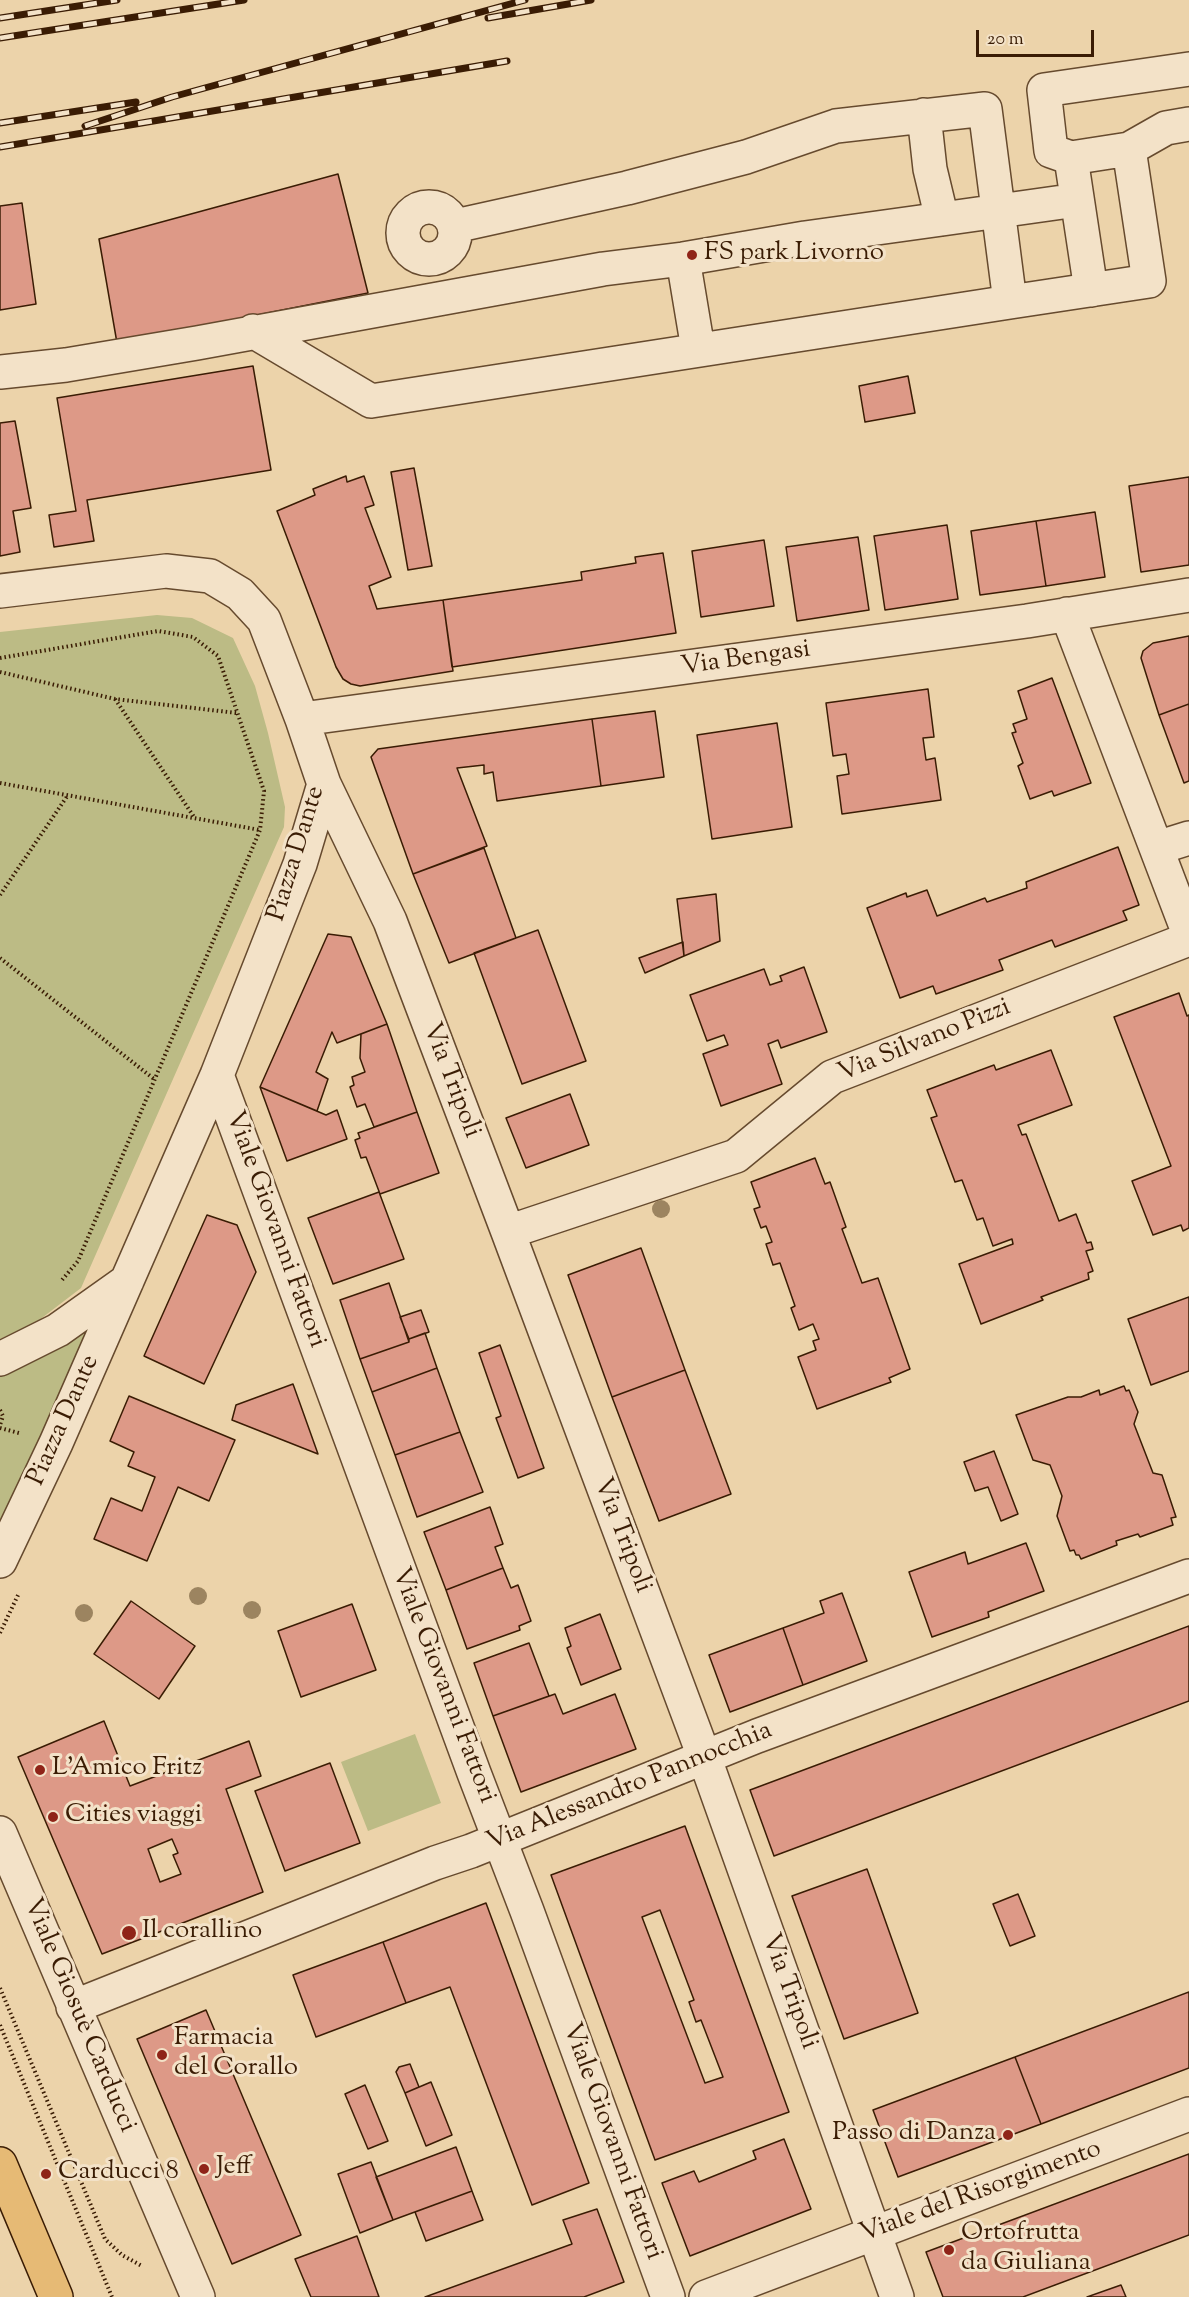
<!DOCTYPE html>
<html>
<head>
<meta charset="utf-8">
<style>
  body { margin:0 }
  #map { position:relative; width:1189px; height:2297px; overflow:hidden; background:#ecd3aa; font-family:"Sorts Mill Goudy",serif }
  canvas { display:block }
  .scale { position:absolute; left:976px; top:30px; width:118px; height:27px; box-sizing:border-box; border:3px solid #3a1c04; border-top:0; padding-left:8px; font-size:18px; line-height:21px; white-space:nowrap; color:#3a1c04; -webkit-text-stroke:4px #f3e2c8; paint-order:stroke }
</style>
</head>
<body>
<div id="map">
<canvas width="1189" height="2297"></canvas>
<div class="scale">20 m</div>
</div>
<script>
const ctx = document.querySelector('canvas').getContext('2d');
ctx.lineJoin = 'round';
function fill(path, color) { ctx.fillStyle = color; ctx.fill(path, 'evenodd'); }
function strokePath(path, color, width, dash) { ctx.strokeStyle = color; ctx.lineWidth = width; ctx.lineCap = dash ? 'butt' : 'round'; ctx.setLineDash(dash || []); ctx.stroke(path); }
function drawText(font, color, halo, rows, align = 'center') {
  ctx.font = font + ' "Sorts Mill Goudy",serif'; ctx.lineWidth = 6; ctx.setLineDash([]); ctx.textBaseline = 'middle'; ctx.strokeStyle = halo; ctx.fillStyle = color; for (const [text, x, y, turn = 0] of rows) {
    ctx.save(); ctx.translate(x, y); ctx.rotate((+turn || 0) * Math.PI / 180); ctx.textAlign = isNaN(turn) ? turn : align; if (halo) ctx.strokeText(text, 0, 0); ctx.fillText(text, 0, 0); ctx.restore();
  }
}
fill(new Path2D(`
  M157,615L192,618L233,638L255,686L268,733L285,807L284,827L81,1288L34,1324L0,1339V632Z
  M92,1329L0,1529V1375Z
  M415,1734L441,1803L368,1831L341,1762Z`), '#bcbb85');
const building = new Path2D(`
  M338,174L368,293L117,343L99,239Z
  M22,203L36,304L0,310V206Z
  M253,366L271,470L87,500L94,541L54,547L49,515L76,511L57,398Z
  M908,376L915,413L865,422L859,386Z
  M15,421L31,508L13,511L20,552L0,556V423Z
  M414,468L432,566L408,570L391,472Z
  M346,476L347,482L364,476L374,505L365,508L391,577L369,586L377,609L443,600L453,671L360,686L351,684L343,679L336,667L277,511L315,495L313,489Z
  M1189,477V565L1141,572L1129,486Z
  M1095,512L1105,577L1046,586L1036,521Z
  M1036,521L1046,586L980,595L971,531Z
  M947,525L958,599L885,610L874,536Z
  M858,537L869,610L797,621L786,547Z
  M764,540L774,606L701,617L692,551Z
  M663,553L676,633L452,667L443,600L582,580L581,572L636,563L635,557Z
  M1189,636V704L1159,715L1141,658L1143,651L1153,643Z
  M1052,678L1091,783L1054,796L1052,791L1030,799L1018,766L1023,763L1012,733L1016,732L1013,724L1027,719L1018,691Z
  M928,689L934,737L923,738L926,760L935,758L941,800L842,814L837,776L849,774L846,754L833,756L826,703Z
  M1189,704V781L1184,783L1159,715Z
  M655,711L664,777L601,786L592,719Z
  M592,719L601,786L497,801L493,772L484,774V765L457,768L487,846L413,874L371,757L378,749Z
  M777,723L792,827L712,839L697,735Z
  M1118,847L1139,905L1123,911L1127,920L1055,947L1052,940L999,960L1003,970L936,994L933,986L900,998L867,908L906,893L907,897L927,890L937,916L985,898L987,902L1027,888L1026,882Z
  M484,848L516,938L449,963L413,874Z
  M716,894L720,941L684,956L677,899Z
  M538,930L586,1061L522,1084L474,953Z
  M328,934L351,937L387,1024L337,1043L332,1032L316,1072L328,1079L317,1111L260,1087Z
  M683,942L684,956L645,973L639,958Z
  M804,967L827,1032L781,1048L778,1040L768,1044L782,1084L721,1106L703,1054L728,1045L724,1035L707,1041L690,995L764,969L770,985L782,981L780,976Z
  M1179,993L1187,1016L1189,1015V1228L1183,1231L1181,1225L1153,1235L1132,1181L1171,1166L1114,1017Z
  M387,1024L417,1112L374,1127L365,1104L357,1107L350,1087L354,1085L352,1077L365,1072L360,1058L361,1034Z
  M1051,1050L1072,1105L1018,1125L1022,1135L1026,1134L1059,1221L1076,1214L1087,1243L1091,1242L1093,1249L1086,1251L1093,1271L1088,1273L1089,1279L1041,1297L1043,1300L981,1324L959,1264L1013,1244L1012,1239L993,1246L983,1218L977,1220L962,1180L955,1182L931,1118L937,1116L927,1090L994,1065L996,1070Z
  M260,1087L326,1115L337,1110L347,1139L287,1161Z
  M570,1094L589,1145L526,1168L506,1118Z
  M417,1112L439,1173L380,1194L366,1157L361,1158L355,1140L360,1138L358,1133Z
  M815,1158L825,1184L830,1182L846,1227L842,1229L862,1283L878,1278L910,1369L889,1378L891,1382L817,1409L798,1357L816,1350L813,1341L819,1339L813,1324L799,1330L791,1308L795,1306L780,1263L773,1265L766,1244L772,1242L766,1226L761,1228L754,1209L760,1207L751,1182Z
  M379,1192L404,1259L333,1284L308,1218Z
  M207,1215L237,1225L256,1272L204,1384L144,1356Z
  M641,1248L685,1370L612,1397L568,1275Z
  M389,1283L409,1342L360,1359L340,1300Z
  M1189,1297V1371L1151,1385L1128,1319Z
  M421,1310L429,1332L409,1339L400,1317Z
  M425,1333L437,1368L372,1392L360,1359L409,1342V1339Z
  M500,1345L544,1468L518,1478L496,1418L501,1416L479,1353Z
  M437,1368L460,1432L395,1455L372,1392Z
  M685,1370L731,1494L659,1521L612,1397Z
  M293,1384L318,1454L232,1420L236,1405Z
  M1124,1386L1126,1391L1129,1390L1138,1412L1134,1424L1153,1473L1162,1475L1176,1517L1171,1518L1173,1525L1140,1537L1138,1534L1116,1541L1117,1545L1081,1559L1079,1555H1076L1074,1550L1070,1551L1057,1516L1062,1496L1050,1465L1033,1460L1016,1415L1068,1397H1081L1099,1390L1100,1395Z
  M129,1396L235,1440L209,1501L178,1487L147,1561L94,1539L111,1498L142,1511L155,1477L128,1466L134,1452L110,1441Z
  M460,1432L483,1492L417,1517L395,1455Z
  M994,1451L1018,1514L1001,1521L988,1487L975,1491L964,1462Z
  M490,1507L503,1544L495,1547L503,1568L446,1590L424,1532Z
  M1026,1543L1044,1591L988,1612L989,1617L932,1637L909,1572L965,1552L968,1564Z
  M503,1568L511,1588L518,1585L531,1621L519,1626L520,1630L467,1649L446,1590Z
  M842,1593L867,1661L803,1685L783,1628L824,1613L820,1601Z
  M131,1601L195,1646L159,1699L94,1654Z
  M352,1604L376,1670L301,1697L278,1631Z
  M600,1614L621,1669L581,1685L567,1648L571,1646L565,1628Z
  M1189,1626V1701L774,1856L750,1790Z
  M783,1628L803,1685L730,1712L709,1655Z
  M529,1643L549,1696L493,1716L474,1663Z
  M555,1694L563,1714L615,1694L636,1749L521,1792L493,1716Z
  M104,1721L130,1786L249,1741L261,1776L226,1789L263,1892L102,1954L18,1757ZM172,1839L178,1853L173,1855L181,1874L160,1882L148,1849Z
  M330,1763L360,1843L285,1871L255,1791Z
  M685,1826L789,2112L655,2160L551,1875ZM660,1910L694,2000L689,2002L696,2022L701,2020L723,2077L705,2083L642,1917Z
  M867,1869L918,2013L844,2039L792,1896Z
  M1018,1894L1035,1936L1010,1946L993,1904Z
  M486,1903L589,2183L532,2205L450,1987L406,2003L383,1942Z
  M383,1942L406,2003L316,2037L293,1975Z
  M1189,1992V2068L1041,2124L1015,2057Z
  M206,2010L301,2235L232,2264L137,2039Z
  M1015,2057L1041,2124L898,2177L873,2110Z
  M410,2064L419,2087L405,2093L396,2072L399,2067Z
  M431,2082L452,2135L426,2146L405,2093Z
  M365,2085L388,2141L368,2149L345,2094Z
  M784,2139L811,2209L690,2256L662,2183L694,2171L699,2182L756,2159L753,2151Z
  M456,2147L472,2191L393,2220L376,2177Z
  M1189,2154V2235L1023,2297H943L926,2252Z
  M371,2162L393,2220L360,2233L338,2174Z
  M472,2191L483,2220L426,2241L415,2212Z
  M597,2209L624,2282L584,2297H425L572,2244L563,2220Z
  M357,2236L379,2297H311L295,2259Z
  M1121,2285L1126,2297H1087Z`);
fill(building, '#dd9987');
strokePath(building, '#3a1c04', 1.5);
const minor = new Path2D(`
  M1129,149L1166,128L1189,124
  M1071,158L1051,151L1044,90L1189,69
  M403 233a26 26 0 1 1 52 0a26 26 0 1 1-52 0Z
  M942,219L1077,200
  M683,259L698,349
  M1010,302L1149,281L1129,149L1071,158L1091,290
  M253,331L371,401L1010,302L985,109L836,126L746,157L627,188L455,226
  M0,372L66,365L197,343L603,269L683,259L805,238L942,219L930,169L924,115
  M0,591L166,571L210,576L240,594L264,620L302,719L324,784L390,921L508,1232L705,1759L897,2297
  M1067,614L1189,934
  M302,719L1027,621L1189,595
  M1157,848L1189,838
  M217,1075L474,1773L527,1911L668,2297
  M508,1232L736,1156L832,1077L1189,939
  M0,1359L58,1330L127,1281
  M0,1561L56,1443L217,1075L300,864L324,784
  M0,1833L198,2297
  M73,2007L435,1863L471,1851L757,1736L1189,1576
  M706,2297L1189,2114`);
const major = new Path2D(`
  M0,2164L56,2297`);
strokePath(minor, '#664a2e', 36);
strokePath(major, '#3a1c04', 36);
strokePath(new Path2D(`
  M0,658L158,631L193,637L218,656L264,791L260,830L78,1261L62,1280
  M0,672L115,699L237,713
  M115,699L194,817
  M0,783L260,830
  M0,895L68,795
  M0,958L154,1079
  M0,1410L3,1416L0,1425
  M0,1428L19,1433
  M0,1633L19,1593
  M0,1988L105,2239L122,2255L142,2266
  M0,2025L112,2297`), '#3a1c04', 4, [1.5, 3]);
strokePath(minor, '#f3e2c8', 33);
strokePath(major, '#e6ba75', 33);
const rail = new Path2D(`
  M0,18L117,0
  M488,18L591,0
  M0,38L244,0
  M0,123L136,102
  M85,126L172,97L525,0
  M0,147L507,61`);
strokePath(rail, '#3a1c04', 7);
strokePath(rail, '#f3e2c8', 4.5, [14]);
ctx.fillStyle = '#9c8460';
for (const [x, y] of [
  [661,1209],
  [198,1596],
  [252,1610],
  [84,1613]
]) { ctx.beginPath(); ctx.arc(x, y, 9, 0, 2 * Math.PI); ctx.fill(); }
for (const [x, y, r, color] of [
  [692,255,6,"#8f2418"],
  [40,1770,6,"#8f2418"],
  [53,1817,6,"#8f2418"],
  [129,1933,8,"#8f2418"],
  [162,2055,6,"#8f2418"],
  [1008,2135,6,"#8f2418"],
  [204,2169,6,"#8f2418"],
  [46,2174,6,"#8f2418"],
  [949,2250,6,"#8f2418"]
]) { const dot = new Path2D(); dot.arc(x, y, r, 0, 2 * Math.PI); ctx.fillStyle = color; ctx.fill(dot); strokePath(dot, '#f3e2c8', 2); }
drawText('26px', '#3a1c04', '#f3e2c8', [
  ["FS park Livorno",704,255],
  ["L'Amico Fritz",52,1770],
  ["Cities viaggi",65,1817],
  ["Il corallino",142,1933],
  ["Farmacia",174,2040],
  ["del Corallo",174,2070],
  ["Passo di Danza",996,2135,"right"],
  ["Jeff",216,2169],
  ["Carducci 8",58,2174],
  ["Ortofrutta",961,2235],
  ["da Giuliana",961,2265]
], 'left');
drawText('26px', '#3a1c04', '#f3e2c8', [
  ["Via Bengasi",746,660,-8],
  ["Piazza Dante",298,854,-73],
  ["Via Silvano Pizzi",925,1042,-22],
  ["Via Tripoli",450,1081,69],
  ["Viale Giovanni Fattori",274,1230,70],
  ["Piazza Dante",65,1421,-66],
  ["Via Tripoli",621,1536,69],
  ["Viale Giovanni Fattori",442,1686,69],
  ["Via Alessandro Pannocchia",630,1788,-22],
  ["Via Tripoli",788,1992,70],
  ["Viale Giosuè Carducci",78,2016,67],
  ["Viale Giovanni Fattori",611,2142,70],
  ["Viale del Risorgimento",981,2193,-20]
]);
</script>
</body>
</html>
